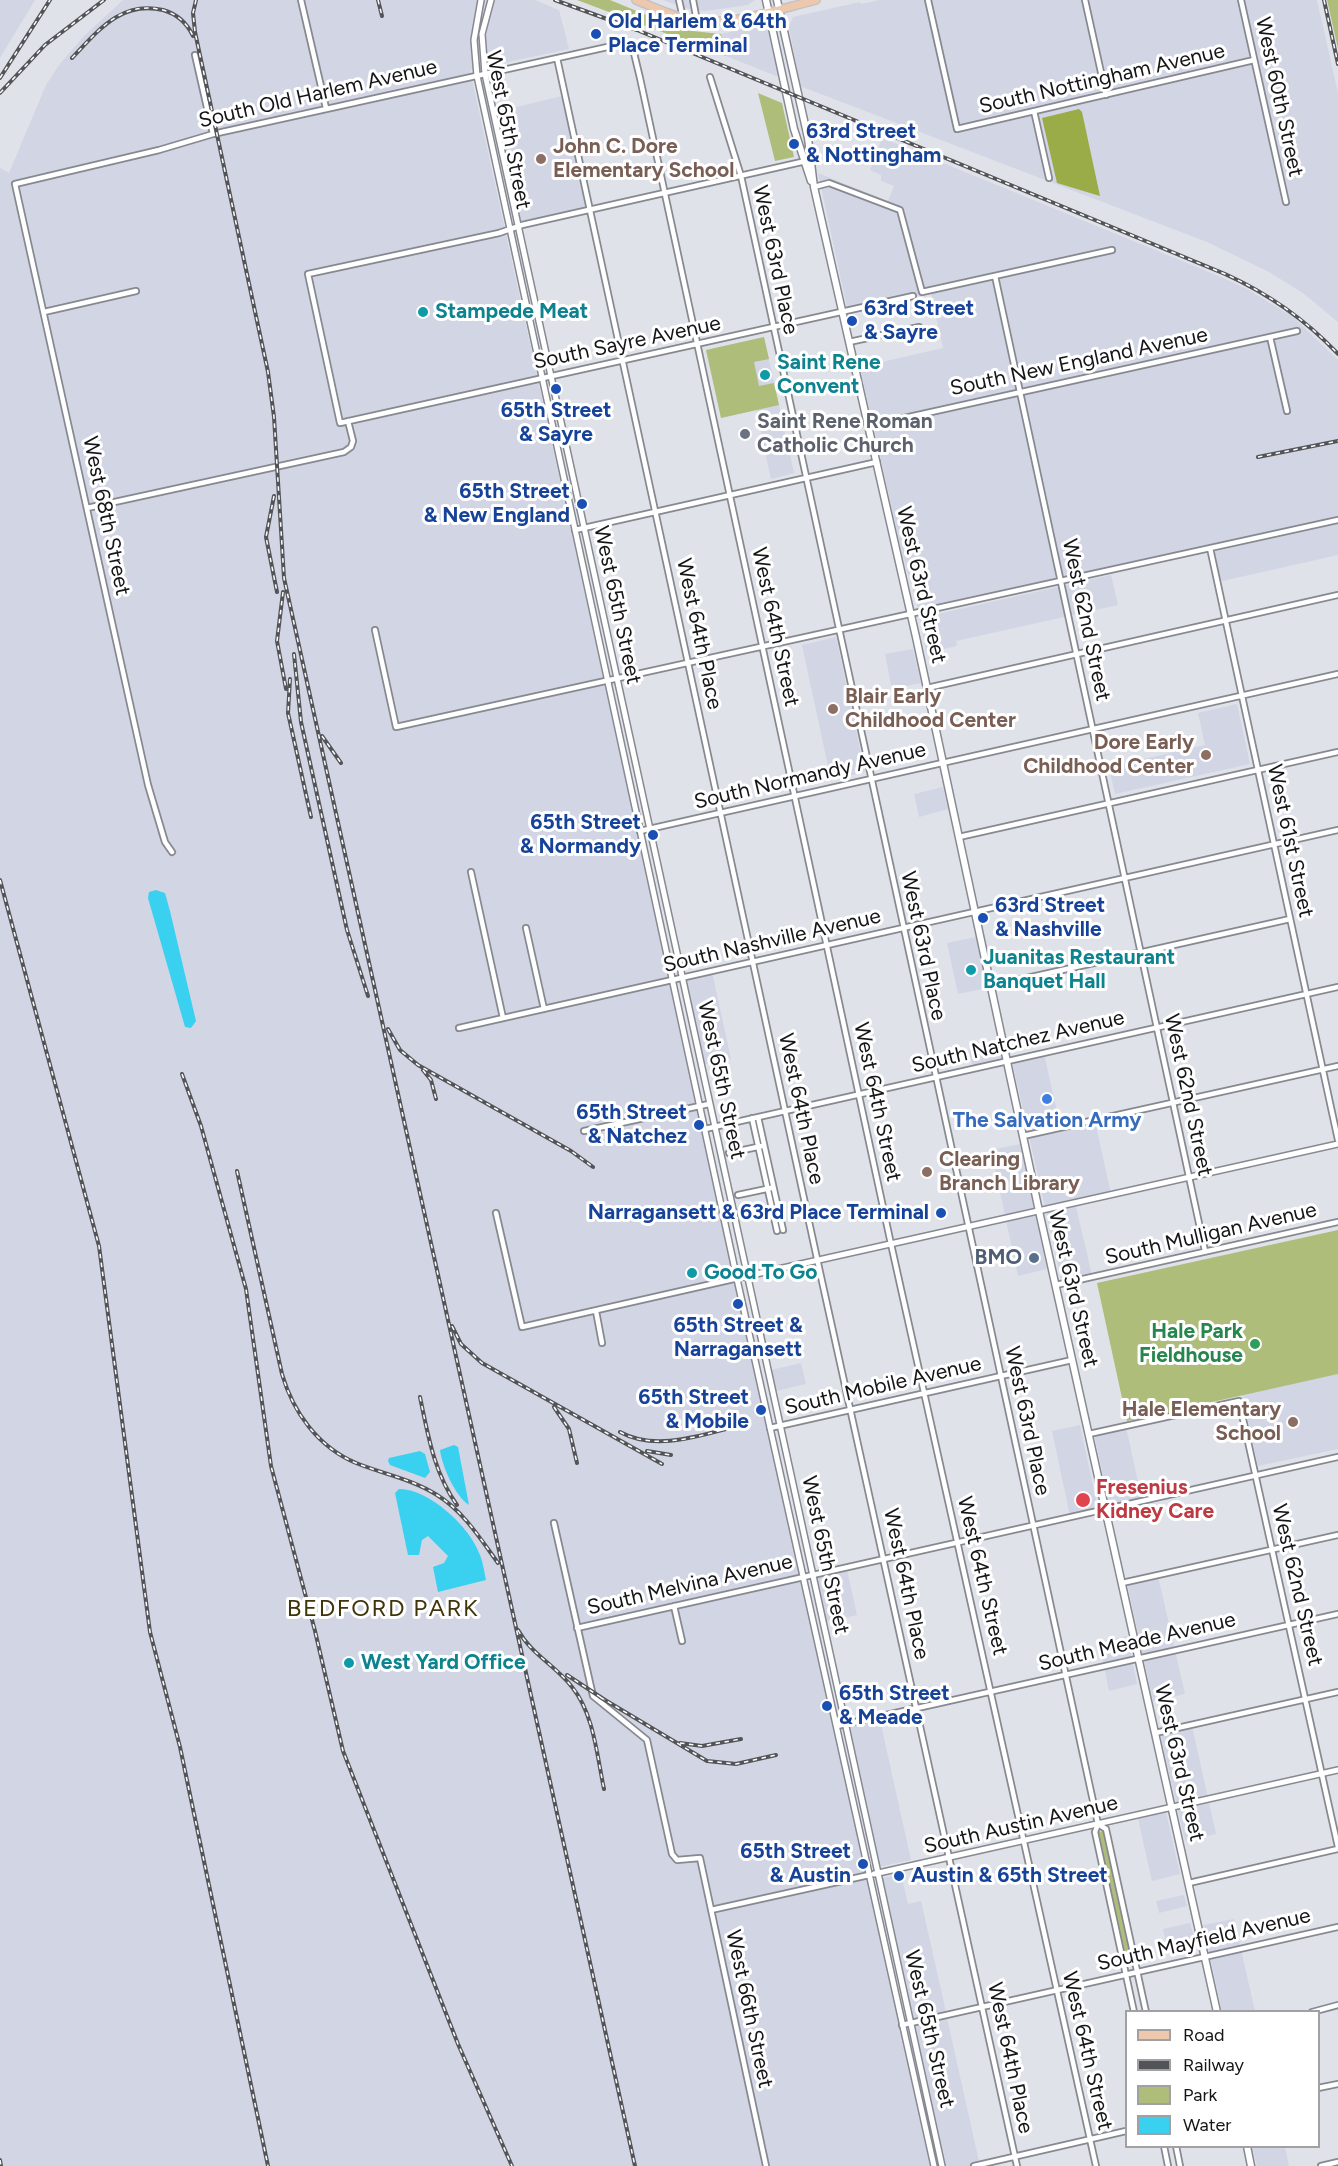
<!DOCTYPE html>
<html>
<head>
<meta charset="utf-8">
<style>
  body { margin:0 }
  #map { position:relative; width:1338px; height:2166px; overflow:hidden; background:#e0e2ea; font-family:Figtree,sans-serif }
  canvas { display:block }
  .legend { position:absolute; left:1125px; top:2010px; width:195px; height:138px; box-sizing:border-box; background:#fff; border:2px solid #a1a1a3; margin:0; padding:8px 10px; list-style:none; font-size:18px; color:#151518 }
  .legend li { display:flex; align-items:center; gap:12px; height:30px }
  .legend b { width:30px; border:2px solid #a1a1a3 }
</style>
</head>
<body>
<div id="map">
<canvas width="1338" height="2166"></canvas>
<ul class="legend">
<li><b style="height:8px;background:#edc8ac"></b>Road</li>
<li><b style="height:8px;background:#535458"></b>Railway</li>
<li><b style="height:16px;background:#afbd7b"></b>Park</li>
<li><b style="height:16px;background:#3ad1f0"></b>Water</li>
</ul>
</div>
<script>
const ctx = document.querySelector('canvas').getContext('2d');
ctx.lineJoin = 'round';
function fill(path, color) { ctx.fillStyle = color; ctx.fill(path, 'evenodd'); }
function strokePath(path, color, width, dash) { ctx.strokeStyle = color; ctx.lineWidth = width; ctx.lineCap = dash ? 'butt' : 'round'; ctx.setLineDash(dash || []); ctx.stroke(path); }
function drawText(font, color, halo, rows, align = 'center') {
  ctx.font = font + ' Figtree,sans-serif'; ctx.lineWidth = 6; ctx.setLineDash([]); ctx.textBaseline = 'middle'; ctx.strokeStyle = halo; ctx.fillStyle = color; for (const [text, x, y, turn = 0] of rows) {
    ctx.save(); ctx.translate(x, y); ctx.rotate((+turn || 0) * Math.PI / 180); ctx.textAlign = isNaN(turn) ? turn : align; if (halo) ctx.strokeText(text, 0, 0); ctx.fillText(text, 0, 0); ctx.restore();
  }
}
fill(new Path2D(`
  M0,0H35L0,58Z
  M123,0H535L559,10L569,49L470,70L716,1192L934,2166H0V168L9,173L46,85L59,65L84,36Z
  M663,0H755L748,5L705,11L688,9Z
  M880,0H1317L1338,93V322L1303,293L1269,272L1207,242L800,86L789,27L793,17L860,2L861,4Z
  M757,26L768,31L779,77L726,56L721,34Z
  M562,96L587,207L519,222L496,112Z
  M882,138L1221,277L1247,289L1293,317L1338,360V517L918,608L902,553L860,367L943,348L931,293L848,312L818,173L888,201L894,186L881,181V175L870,170Z
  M764,337L794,473L771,479L756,410L721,418L706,350Z
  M1338,523V555L1218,582L1212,552Z
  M1111,575L1118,605L956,641L957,646L926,653L920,618Z
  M836,637L865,772L831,780L802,645Z
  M913,649L921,683L892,689L885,654Z
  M1237,704L1250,764L1115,794L1109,767L1205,745L1198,713Z
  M943,787L948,809L919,817L914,794Z
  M976,937L987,988L958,994L947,943Z
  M712,972L731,1059L702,1065L683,979Z
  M999,1043L1003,1062L973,1068L969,1050Z
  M1044,1054L1061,1129L1095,1121L1111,1194L1075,1203L1092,1275L1062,1282L1012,1061Z
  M1020,1144L1047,1269L1018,1276L991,1150Z
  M801,1363L806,1384L776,1391L771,1370Z
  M1338,1374V1449L1258,1466L1242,1394Z
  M1080,1425L1098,1509L1070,1516L1052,1431Z
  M1126,1427L1142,1500L1110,1507L1094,1434Z
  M847,1570L857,1615L825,1622L815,1578Z
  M1158,1576L1185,1694L1153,1701L1127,1583Z
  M1127,1636L1137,1684L1109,1691L1099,1642Z
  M880,1720L911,1860L878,1867L848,1727Z
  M1192,1726L1216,1834L1185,1841L1160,1733Z
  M1165,1808L1180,1874L1152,1881L1137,1814Z
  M901,1874L908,1904L921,1901L946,2012L913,2019L882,1878Z
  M1184,1895L1187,1906L1159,1913L1156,1901Z
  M1234,1919L1255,2011H1222L1203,1925Z
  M1190,1923L1195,1940L1167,1947L1163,1929Z
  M947,2018L980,2166H945L914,2026Z
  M1252,2147H1285L1289,2166H1257Z`), '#d1d5e4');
fill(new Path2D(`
  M577,0H610L683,30L721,34L726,56Z
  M1327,0H1338V49Z
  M758,93L782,103L794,157L775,161Z
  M764,337L769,359L754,362L759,386L774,383L779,405L721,418L706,350Z
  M1338,1230V1374L1127,1421L1097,1283Z
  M1104,1831L1134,1965L1127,1966L1097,1832Z`), '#afbd7b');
fill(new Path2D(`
  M1079,109L1082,112L1100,196L1057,183L1042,118Z`), '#9aac47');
fill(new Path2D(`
  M156,890L165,893L170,911L196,1021L191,1028L185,1027L148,898L149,892Z
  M454,1445L458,1447L469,1505C455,1496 442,1466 440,1450Z
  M420,1451L425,1454L430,1472L425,1478L390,1465L388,1461L389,1458Z
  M399,1489C428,1488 470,1527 479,1553C483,1561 484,1571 486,1580L438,1592L433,1567L444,1563L448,1556L428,1536L422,1540L419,1555H408L395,1493Z`), '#3ad1f0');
const minor = new Path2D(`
  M301,0L326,108
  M679,0L683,18
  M693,0L697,21
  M928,0L957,129L1254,60
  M1085,0L1106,95
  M1241,0L1286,202
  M195,55L213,134
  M557,58L816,1254L1017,2166
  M710,77L741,176L1098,1824L1095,1832L1134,2012
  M1034,111L1049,178
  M806,161L522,225L499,233L308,274L340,423L913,296
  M814,187L829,183L900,210L922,292L1112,250
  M995,276L1205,1251
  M44,312L136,291
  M1270,337L1287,411
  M849,342L919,327
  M868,426L1297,331
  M87,508L344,452L351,447L353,441L348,421
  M575,530L877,462
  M1210,548L1338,1140
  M375,630L396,727L1338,520
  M927,688L1338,595
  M640,831L1338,674
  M959,837L1338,752
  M172,852L165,842L148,785L15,184L159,150L213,134L621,44L629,45L633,49L640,78L891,1244L1096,2166
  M471,872L503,1018
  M526,928L544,1009
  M991,986L1290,919
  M459,1028L1338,830
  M758,1117L783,1230
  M752,1118L777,1231
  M705,1129L1338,987
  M584,1131L709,1104
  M1023,1136L1338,1066
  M729,1153L762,1146
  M738,1195L771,1188
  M496,1213L522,1327L747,1276
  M1056,1285L1338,1222
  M596,1311L602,1343
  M770,1428L1072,1360
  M1089,1434L1239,1401L1338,1847
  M554,1523L593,1696L647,1740L672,1854L677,1860L700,1858L766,2166
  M1122,1583L1338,1535
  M674,1606L682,1641
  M577,1628L1338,1457
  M837,1726L1338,1614
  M1155,1733L1338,1692
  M1098,1824L1106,1829L1146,2012
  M1189,1883L1338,1849
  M711,1910L869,1875
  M1312,2012L1338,2005
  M902,2025L1338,1927
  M1318,2088L1338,2084
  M1164,2146L1168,2166
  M1176,2146L1180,2166
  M974,2166L1126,2131
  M1321,2166L1338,2162`);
const tertiary = new Path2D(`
  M481,0L474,40L477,76L737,1279L934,2166
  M491,0L482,34L485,74L942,2166
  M747,1276L1338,1144
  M874,1874L1338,1770`);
const secondary = new Path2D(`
  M766,0L794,129L811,181
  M777,0L808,138L814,187L916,637L1039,1211L1217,2012
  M1247,2146L1251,2166`);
const primary = new Path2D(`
  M636,0C656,8 676,18 697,21C736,25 779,9 816,0`);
strokePath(minor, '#878990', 8);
strokePath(tertiary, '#878990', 8);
strokePath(secondary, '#878990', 9);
strokePath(primary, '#c2c2c3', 10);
strokePath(minor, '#fff', 4.5);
strokePath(tertiary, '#fff', 5);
strokePath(secondary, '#fff', 6);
strokePath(primary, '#edc8ac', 7);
const rail = new Path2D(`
  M196,0L193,13L195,32L268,372L274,417L284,578L635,2166
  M378,0L382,16
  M555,0L637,30L1225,274C1269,294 1305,319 1338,354
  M1324,0L1338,64
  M72,58C98,31 121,0 163,10C177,14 187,23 193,36
  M0,78L50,0
  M0,93L45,45L104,0
  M1258,457L1338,441
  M274,496L266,537L277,592
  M283,592L277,641L286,689
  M294,654L301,722L347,930L368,996
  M290,679L288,713L311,817
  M322,736L341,763
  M0,880L99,1246L150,1632L180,1747L268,2166
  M388,1029L400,1050L418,1065L571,1151L593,1167
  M423,1070L431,1080L436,1099
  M182,1074L201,1126L246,1289L271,1466L315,1631L343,1751L458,2044L512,2166
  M237,1171L282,1374C293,1412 318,1447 356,1463C383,1474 412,1479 437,1495C463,1511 480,1538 498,1563
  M452,1326L461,1344L482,1363L662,1464
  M420,1397C428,1435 434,1473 457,1505
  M554,1407L569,1429L577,1463
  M620,1432C658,1453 706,1433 746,1424
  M647,1451L671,1455
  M518,1630C531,1654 556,1666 572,1687C594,1714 597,1756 604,1789
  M567,1675L605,1700
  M600,1697L707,1761L736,1764L776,1755
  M680,1743L702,1746L741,1739
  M0,2160L1,2166`);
strokePath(rail, '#535458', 4);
strokePath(rail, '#fff', 1.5, [4.5]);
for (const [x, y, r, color] of [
  [596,34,6,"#1a4fb4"],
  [794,144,6,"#1a4fb4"],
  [541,159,6,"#8d6e63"],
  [423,312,6,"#0f9aa8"],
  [852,321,6,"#1a4fb4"],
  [765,375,6,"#0f9aa8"],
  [556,389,6,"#1a4fb4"],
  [745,434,6,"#6b7280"],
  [582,504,6,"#1a4fb4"],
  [833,709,6,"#8d6e63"],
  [1206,755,6,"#8d6e63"],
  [653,835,6,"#1a4fb4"],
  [983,918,6,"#1a4fb4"],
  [971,970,6,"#0f9aa8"],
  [1047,1099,6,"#3f7fe0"],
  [699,1125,6,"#1a4fb4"],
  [927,1172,6,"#8d6e63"],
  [941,1213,6,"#1a4fb4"],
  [1034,1258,6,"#5c6f8a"],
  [692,1273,6,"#0f9aa8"],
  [738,1304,6,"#1a4fb4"],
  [1255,1344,6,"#2e9e5b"],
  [761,1410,6,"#1a4fb4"],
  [1293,1422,6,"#8d6e63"],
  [1083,1500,8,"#e0444e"],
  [349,1663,6,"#0f9aa8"],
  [827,1706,6,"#1a4fb4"],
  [863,1864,6,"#1a4fb4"],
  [899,1876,6,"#1a4fb4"]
]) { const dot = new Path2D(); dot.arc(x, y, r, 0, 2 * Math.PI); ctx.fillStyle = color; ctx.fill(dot); strokePath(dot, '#fff', 2); }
drawText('bold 21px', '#164399', '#fff', [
  ["Old Harlem & 64th",608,22],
  ["Place Terminal",608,46],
  ["63rd Street",806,132],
  ["& Nottingham",806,156],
  ["63rd Street",864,309],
  ["& Sayre",864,333],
  ["65th Street",556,411,"center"],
  ["& Sayre",556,435,"center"],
  ["65th Street",570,492,"right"],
  ["& New England",570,516,"right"],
  ["65th Street",641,823,"right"],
  ["& Normandy",641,847,"right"],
  ["63rd Street",995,906],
  ["& Nashville",995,930],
  ["65th Street",687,1113,"right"],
  ["& Natchez",687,1137,"right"],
  ["Narragansett & 63rd Place Terminal",929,1213,"right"],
  ["65th Street &",738,1326,"center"],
  ["Narragansett",738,1350,"center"],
  ["65th Street",749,1398,"right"],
  ["& Mobile",749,1422,"right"],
  ["65th Street",839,1694],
  ["& Meade",839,1718],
  ["65th Street",851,1852,"right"],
  ["& Austin",851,1876,"right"],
  ["Austin & 65th Street",911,1876]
], 'left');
drawText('21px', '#151518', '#fff', [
  ["South Nottingham Avenue",1102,79,-13],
  ["South Old Harlem Avenue",318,94,-13],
  ["West 60th Street",1279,97,78],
  ["West 65th Street",508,130,79],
  ["West 63rd Place",775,260,78],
  ["South Sayre Avenue",627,343,-12],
  ["South New England Avenue",1079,362,-12],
  ["West 68th Street",106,516,78],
  ["West 63rd Street",921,585,77],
  ["West 65th Street",617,605,78],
  ["West 62nd Street",1086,620,78],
  ["West 64th Street",775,627,78],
  ["West 64th Place",699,634,78],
  ["South Normandy Avenue",810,776,-13],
  ["West 61st Street",1290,841,78],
  ["South Nashville Avenue",772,941,-13],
  ["West 63rd Place",923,946,78],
  ["South Natchez Avenue",1018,1042,-13],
  ["West 65th Street",721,1080,78],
  ["West 62nd Street",1188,1095,78],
  ["West 64th Street",877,1102,78],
  ["West 64th Place",801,1109,78],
  ["South Mulligan Avenue",1211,1234,-13],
  ["West 63rd Street",1073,1289,77],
  ["South Mobile Avenue",883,1386,-13],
  ["West 63rd Place",1027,1421,78],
  ["West 65th Street",825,1555,78],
  ["West 64th Street",982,1576,77],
  ["West 64th Place",906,1584,78],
  ["South Melvina Avenue",690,1585,-13],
  ["West 62nd Street",1297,1585,77],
  ["South Meade Avenue",1137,1642,-13],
  ["West 63rd Street",1179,1763,77],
  ["South Austin Avenue",1021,1825,-13],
  ["South Mayfield Avenue",1204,1940,-13],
  ["West 66th Street",749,2009,78],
  ["West 65th Street",929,2029,77],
  ["West 64th Street",1087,2051,77],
  ["West 64th Place",1010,2058,78]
]);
drawText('bold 21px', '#785e54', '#fff', [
  ["John C. Dore",553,147],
  ["Elementary School",553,171],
  ["Blair Early",845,697],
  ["Childhood Center",845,721],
  ["Dore Early",1194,743,"right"],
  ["Childhood Center",1194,767,"right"],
  ["Clearing",939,1160],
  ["Branch Library",939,1184],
  ["Hale Elementary",1281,1410,"right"],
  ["School",1281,1434,"right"]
], 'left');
drawText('bold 21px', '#0d838f', '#fff', [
  ["Stampede Meat",435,312],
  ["Saint Rene",777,363],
  ["Convent",777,387],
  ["Juanitas Restaurant",983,958],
  ["Banquet Hall",983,982],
  ["Good To Go",704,1273],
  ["West Yard Office",361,1663]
], 'left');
drawText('bold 21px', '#5b616d', '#fff', [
  ["Saint Rene Roman",757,422],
  ["Catholic Church",757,446]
], 'left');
drawText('bold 21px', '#366cbe', '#fff', [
  ["The Salvation Army",1047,1121]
]);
drawText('bold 21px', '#4e5e75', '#fff', [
  ["BMO",1022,1258]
], 'right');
drawText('bold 21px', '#27864d', '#fff', [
  ["Hale Park",1243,1332],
  ["Fieldhouse",1243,1356]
], 'right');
drawText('bold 21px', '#be3a42', '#fff', [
  ["Fresenius",1096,1488],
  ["Kidney Care",1096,1512]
], 'left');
ctx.letterSpacing = '1.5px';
drawText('24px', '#40350a', '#fff', [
  ["BEDFORD PARK",383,1609]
]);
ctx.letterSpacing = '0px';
</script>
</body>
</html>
